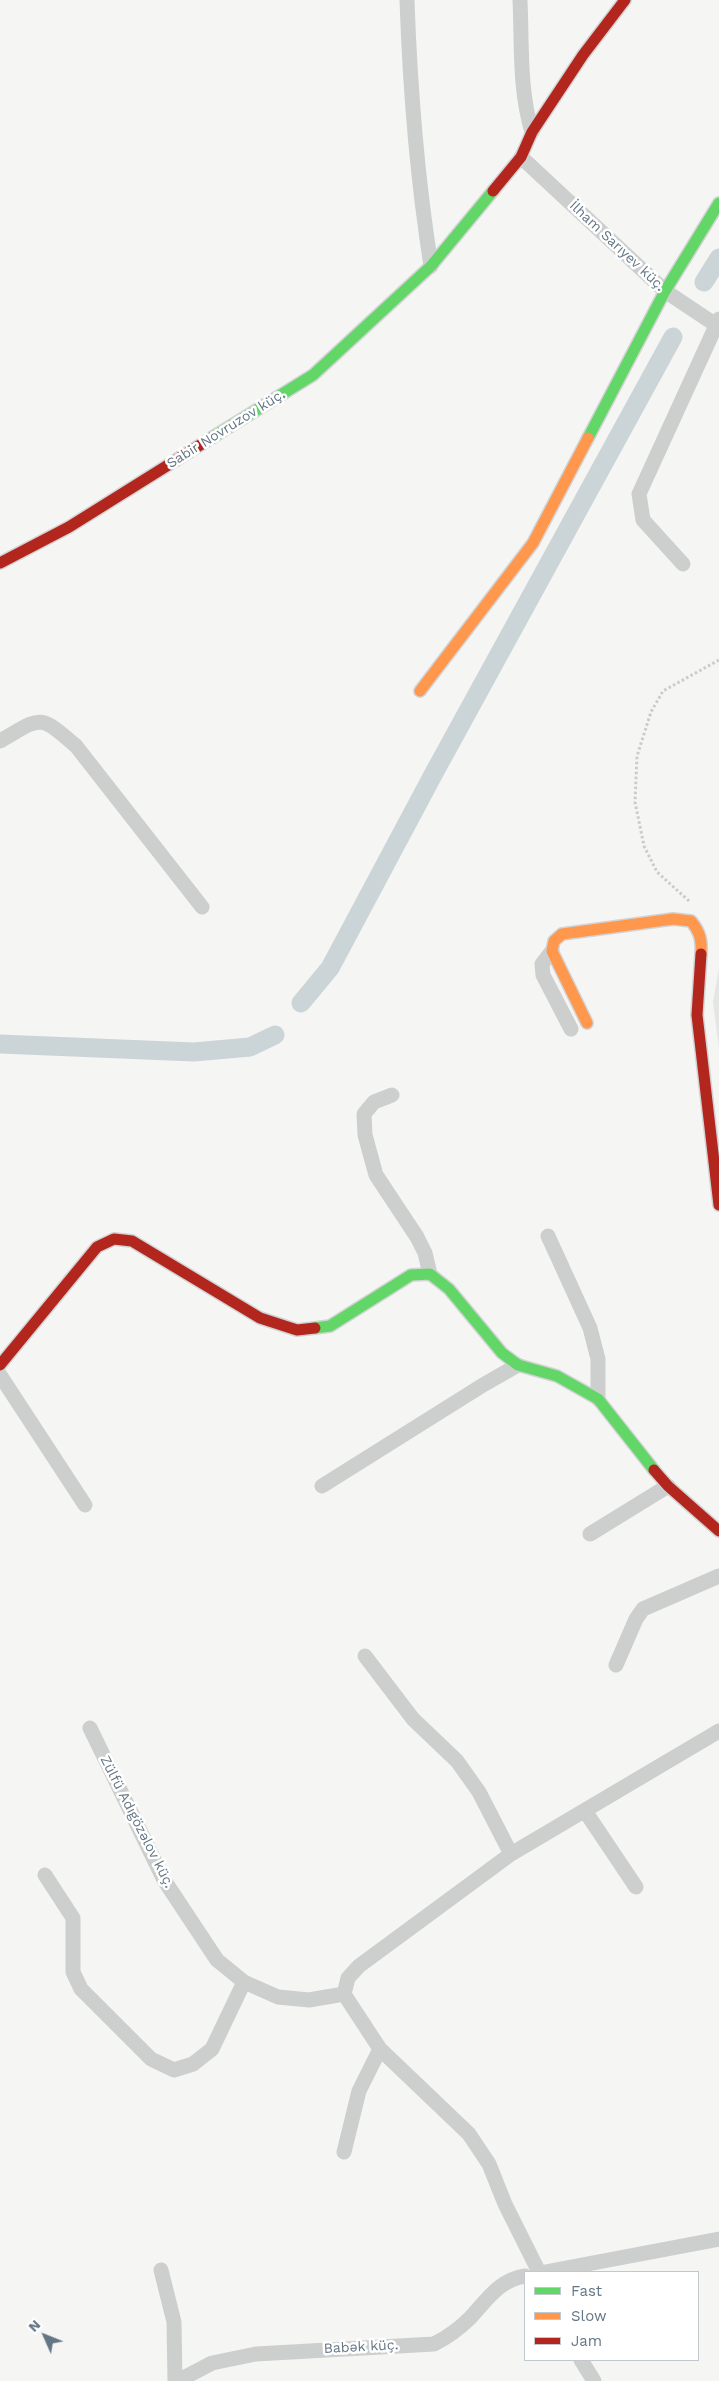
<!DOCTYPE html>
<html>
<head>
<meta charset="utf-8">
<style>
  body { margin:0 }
  #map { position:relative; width:719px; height:2381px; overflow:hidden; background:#f5f5f4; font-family:"Work Sans",sans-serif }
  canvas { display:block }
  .legend { position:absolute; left:524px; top:2271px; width:175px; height:90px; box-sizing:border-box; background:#fff; border:1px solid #c1c8ce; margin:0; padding:6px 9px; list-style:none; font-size:15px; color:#647685 }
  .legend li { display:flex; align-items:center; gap:10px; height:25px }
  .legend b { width:25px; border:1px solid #c1c8ce }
  .north { position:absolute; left:20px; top:2311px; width:50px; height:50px; -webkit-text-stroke:4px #fff; paint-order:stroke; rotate:314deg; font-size:14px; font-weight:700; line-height:20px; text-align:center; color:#647685 }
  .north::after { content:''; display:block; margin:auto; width:18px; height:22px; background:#647685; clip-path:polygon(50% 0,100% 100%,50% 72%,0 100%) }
</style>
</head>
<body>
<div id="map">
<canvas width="719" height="2381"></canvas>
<ul class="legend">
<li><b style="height:6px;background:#63d668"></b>Fast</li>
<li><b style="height:6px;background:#ff974d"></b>Slow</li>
<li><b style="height:6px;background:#b3261e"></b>Jam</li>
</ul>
<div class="north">N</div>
</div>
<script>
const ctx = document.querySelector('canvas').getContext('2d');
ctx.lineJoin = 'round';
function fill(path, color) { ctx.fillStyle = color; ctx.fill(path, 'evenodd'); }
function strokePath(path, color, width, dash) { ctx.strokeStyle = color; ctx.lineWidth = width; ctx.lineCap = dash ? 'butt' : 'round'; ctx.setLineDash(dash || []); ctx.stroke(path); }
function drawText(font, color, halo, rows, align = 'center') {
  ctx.font = font + ' "Work Sans",sans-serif'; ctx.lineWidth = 5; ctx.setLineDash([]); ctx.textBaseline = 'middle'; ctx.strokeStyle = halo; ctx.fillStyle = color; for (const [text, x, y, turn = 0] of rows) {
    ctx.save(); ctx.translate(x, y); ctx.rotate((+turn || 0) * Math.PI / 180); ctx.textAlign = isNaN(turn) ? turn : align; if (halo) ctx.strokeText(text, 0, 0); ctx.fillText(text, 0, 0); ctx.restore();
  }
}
fill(new Path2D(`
  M719,968V1049L713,1002Z`), '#e4e5e5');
strokePath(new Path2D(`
  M704,282L719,258
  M301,1003L330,968L434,773L673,337
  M0,1044L194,1052L250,1047L275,1035`), '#cbd4d6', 19);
const fast = new Path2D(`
  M213,437L313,375L431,266L493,191
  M588,438L665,291L719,203
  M315,1328L330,1326L411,1275L430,1274L449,1289L502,1353L518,1365L557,1376L598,1399L654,1470`);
const slow = new Path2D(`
  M420,691L533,543L588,438
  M587,1023L552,951L554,941L562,934L673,919L691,921C700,932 702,940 701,954`);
const jam = new Path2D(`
  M493,191L521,157L532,132L583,55L625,0
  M0,563L69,527L213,437
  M701,954L697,1015L719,1205
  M0,1365L97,1247L114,1239L132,1241L260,1318L297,1330L315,1328
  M654,1470L668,1486L719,1531`);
strokePath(fast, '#d2d3d4', 14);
strokePath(slow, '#d2d3d4', 14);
strokePath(jam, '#d2d3d4', 14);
strokePath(new Path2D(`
  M689,901L657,872L644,846L635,802L637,756L651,712L663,691L719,660`), '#cacbcc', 3, [2.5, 2.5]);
strokePath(new Path2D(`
  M407,0C410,89 417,177 431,266
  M520,0C522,43 519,90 532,132
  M521,157L665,291L719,327
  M683,564L643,520L639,494L719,319
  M0,741C42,717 38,713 76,746L202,907
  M552,951L542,964L543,975L571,1029
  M392,1095L374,1102L364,1114L365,1135L376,1175L417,1237L425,1253L430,1274
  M548,1236L590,1328L598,1359V1399
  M0,1375L85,1505
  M322,1486L483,1385L518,1365
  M590,1534L668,1486
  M365,1656L413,1719L457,1761L479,1792L511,1854
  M616,1665L636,1619L643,1609L719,1576
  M90,1728L164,1880L217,1960L244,1982L278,1997L309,2000L344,1994
  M585,1811L636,1887
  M45,1875L73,1918V1972L81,1989L151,2059L174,2070L193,2064L212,2049L244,1982
  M344,1994L348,1978L359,1966L511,1854L719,1731
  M344,1994L380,2049L469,2134L489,2164L505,2204L539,2272
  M344,2152L359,2091L380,2049
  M161,2270L174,2322L175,2381
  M545,2272L719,2239
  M581,2360L594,2381
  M178,2381L212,2363L256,2354L434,2344C448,2337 459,2329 470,2318C487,2300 499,2280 525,2276`), '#cdcfcf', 15);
strokePath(fast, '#63d668', 11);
strokePath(slow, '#ff974d', 11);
strokePath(jam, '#b3261e', 11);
drawText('14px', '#647685', '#fff', [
  ["İlham Sarıyev küç.",617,246,43],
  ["Sabir Novruzov küç.",226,429,-32],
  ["Zülfü Adıgözəlov küç.",137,1822,63],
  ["Babək küç.",361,2347,-3]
]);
</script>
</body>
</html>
